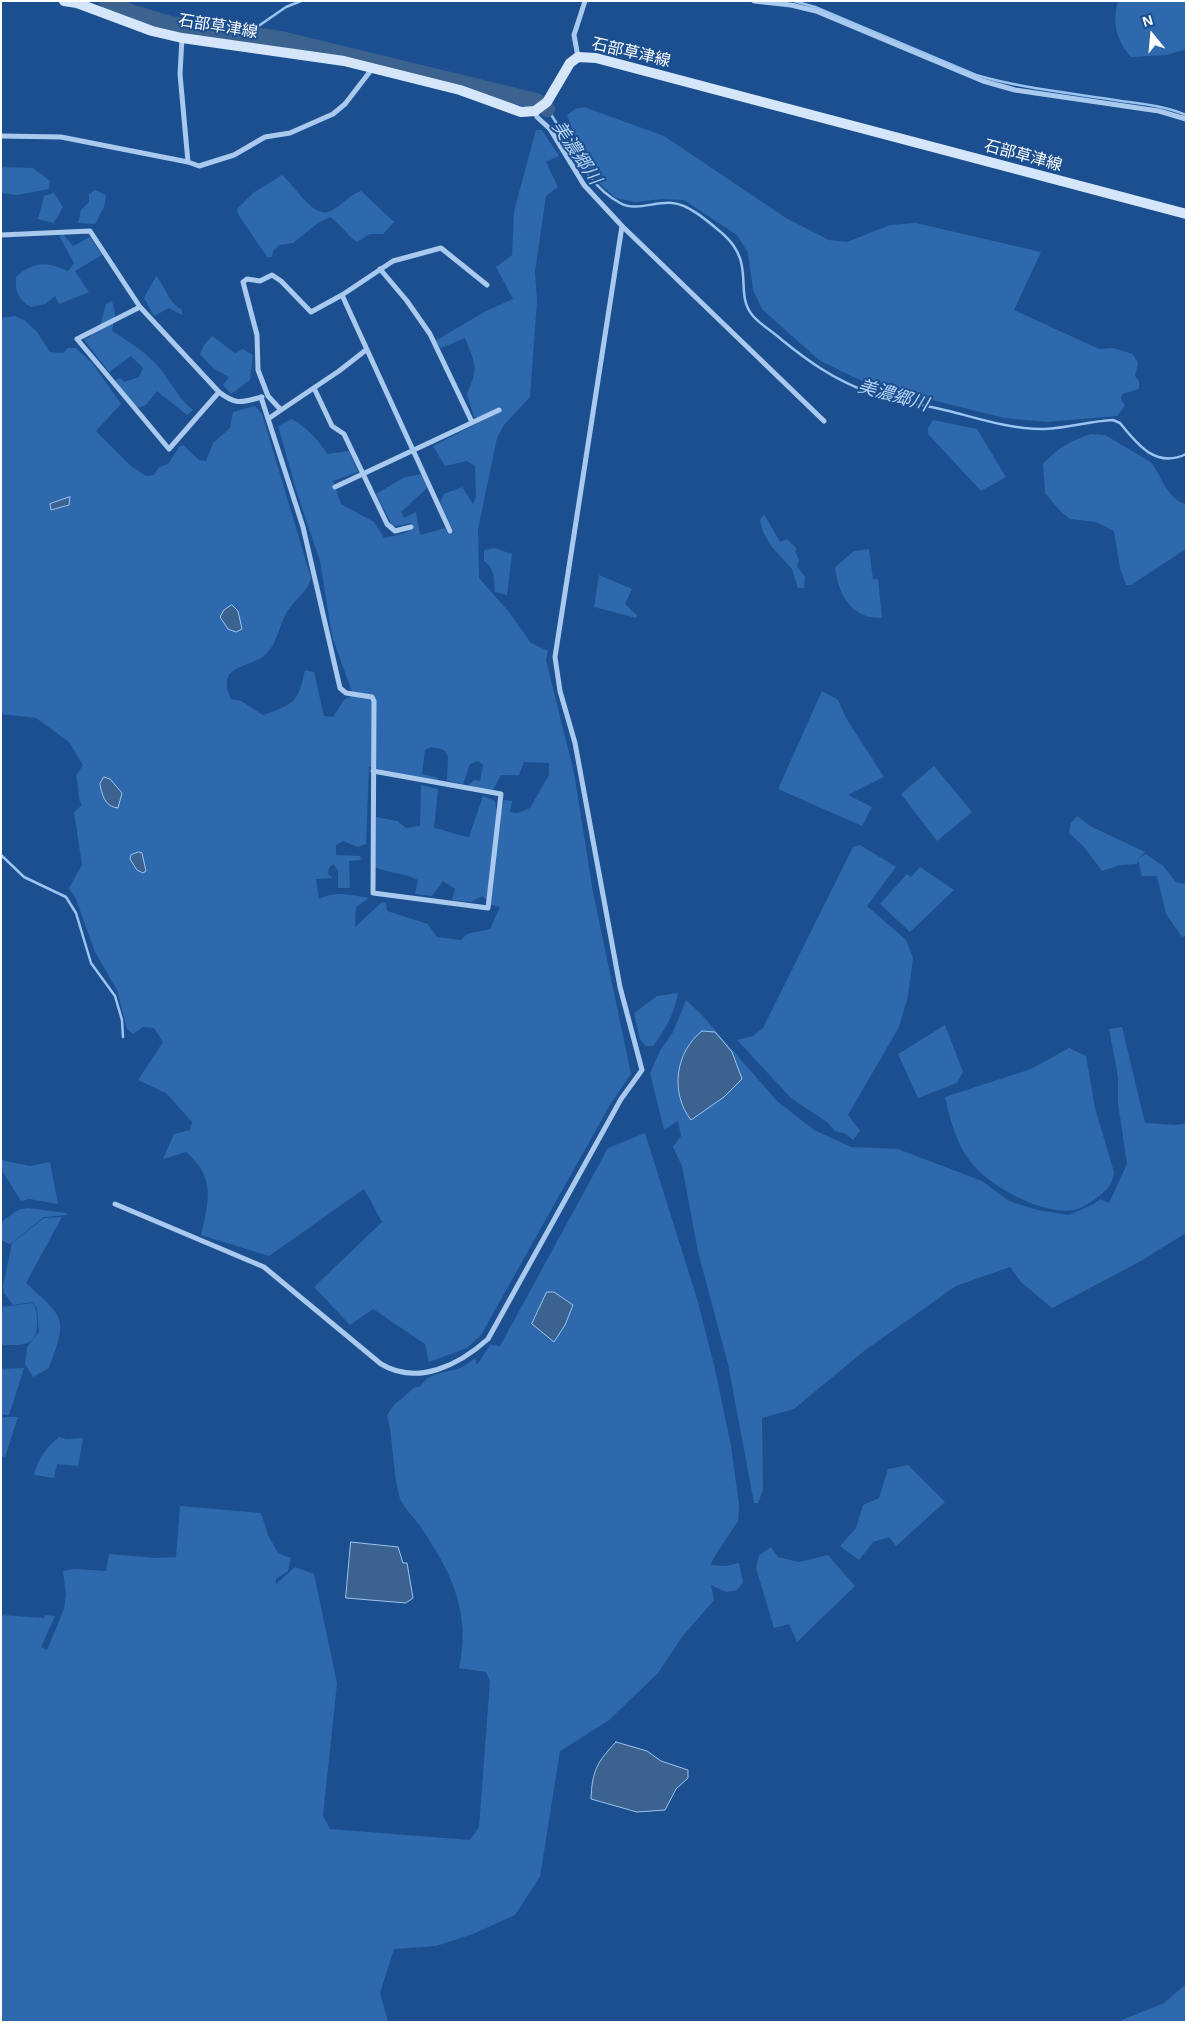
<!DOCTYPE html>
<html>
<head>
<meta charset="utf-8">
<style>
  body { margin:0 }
  #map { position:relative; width:1187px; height:2023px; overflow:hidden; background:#1b4f8f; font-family:Arial,sans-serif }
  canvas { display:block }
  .frame { position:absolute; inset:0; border:2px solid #fff; pointer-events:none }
  .north { position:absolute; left:1127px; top:10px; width:50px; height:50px; -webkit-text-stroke:4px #1b4f8f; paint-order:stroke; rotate:343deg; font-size:14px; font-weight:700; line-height:20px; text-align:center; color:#fff }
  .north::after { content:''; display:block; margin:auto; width:18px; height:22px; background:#fff; clip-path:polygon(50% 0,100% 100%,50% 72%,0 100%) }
</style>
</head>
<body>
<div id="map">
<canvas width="1187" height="2023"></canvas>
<div class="frame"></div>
<div class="north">N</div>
</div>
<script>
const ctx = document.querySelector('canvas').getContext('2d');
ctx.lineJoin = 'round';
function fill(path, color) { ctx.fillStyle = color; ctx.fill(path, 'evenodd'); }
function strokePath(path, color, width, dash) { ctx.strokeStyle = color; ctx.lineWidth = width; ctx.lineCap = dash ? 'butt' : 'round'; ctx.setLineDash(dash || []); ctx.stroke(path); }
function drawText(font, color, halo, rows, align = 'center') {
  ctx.font = font + ' Arial,"Noto Sans JP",sans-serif'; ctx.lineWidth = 4; ctx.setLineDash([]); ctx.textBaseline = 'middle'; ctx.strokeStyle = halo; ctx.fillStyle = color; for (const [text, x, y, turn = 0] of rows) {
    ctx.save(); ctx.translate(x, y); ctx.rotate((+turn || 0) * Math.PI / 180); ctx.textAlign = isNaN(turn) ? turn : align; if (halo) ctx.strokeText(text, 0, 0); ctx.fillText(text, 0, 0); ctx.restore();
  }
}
fill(new Path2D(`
  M1118,1H1186V49L1167,55L1131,57C1116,39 1112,24 1118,1Z
  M584,107L664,136L786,218L829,240L847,242L890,225L916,223L1041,252L1014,310L1099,349L1113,348L1133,354L1138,363L1135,376L1139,381V389L1122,394L1121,399L1125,406L1117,416L1047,422L1004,418L868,384L819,360L762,309L753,290L748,253L737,235L684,200L662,199L635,202L616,198L603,187L587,168L567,115L575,109Z
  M536,130H542L559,156L546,162L558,187L546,196L535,272L537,301L530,397L504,425L497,438L478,529L479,578L509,612L531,643L548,651L546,660L574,773L593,892L631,1074L611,1103L481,1335L467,1348L429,1362L425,1344L373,1309L350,1325L314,1287L382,1222L364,1189L269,1256L201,1235C209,1200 216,1178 186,1152L163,1159L174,1134L190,1130L192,1122L166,1093L138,1080L163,1042L154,1028L143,1027L133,1034L127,1029L117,990L95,952L76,899L69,888L82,865L74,812L82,805C76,795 80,786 76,776L83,765L69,742L36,718L1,714V318L15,316L24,320L37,332L50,352L63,353L68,348H76L93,364L121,404L96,431L132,467L146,476L154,475L159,467L168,464L179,447L183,445L199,460L206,461L213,443L230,428L233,412L255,406L262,414L311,578C308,592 294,600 287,612C278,627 277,648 261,658C252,664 233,666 228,677C225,684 228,693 231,699L241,701L263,715C295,704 298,702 305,670L314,672L324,716L333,717L344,700L353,695L332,636L320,561L298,496L278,426L292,419C306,427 319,440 327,454L349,451L358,472L333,481L341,504L374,522L384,538L402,534L413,529L411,523L393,527L376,494L403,478L421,474L427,488L401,512L404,518L416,512L420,535L445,528L448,533H454L440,502L444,494L462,487L473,504L476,497L475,466L467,461L445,466L433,446L486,419L474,417L467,394C479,367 475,364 465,338L441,348L435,341L486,311L513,299L496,267L512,255L514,211ZM431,747L444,750L448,757L447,781L463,784L470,764L478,761L483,765L480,781L474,780L468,786L493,790L501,775H519L524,762L549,763V775L530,808L518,813L510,812L512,801L504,800L501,813H497L495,801L483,796L469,837C454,835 448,830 434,828L438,789L421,785L420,826L406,828L397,821L376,817L375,867C389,874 403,872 418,880L415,894L432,896L443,881L455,889L452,900L471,902L482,896L492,905L500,907L490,929L467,934L461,940L437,937L428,924L387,911L386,903L382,902L355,927L356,907L369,898C352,895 335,890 319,899L316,879L333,878L328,874L329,868L333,864L338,870V888H350L349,861L361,860L360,856L336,855V845L343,841L358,847L366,844L369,767L437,781L438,778L422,774L425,750Z
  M1,167L33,168L50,181L49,189L17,195L1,193Z
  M282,175C294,184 313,220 331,211C342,205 349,195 361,191L394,222L383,234H370L357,242C346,235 341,224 330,217L318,223L293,243L279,245L273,251L272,257H267L238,214L237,209L253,193Z
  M95,190L106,195L104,207L95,224L78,223L81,210L89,202V194Z
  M54,193L63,207L54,223L38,219L44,196Z
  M63,234L73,246L90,237L102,255L75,271L89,292L59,304L55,296L45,304L31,307C18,300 15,291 16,277C34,260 47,262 68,271L74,263L59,236Z
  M156,276C167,289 167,301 182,310V315L169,308L154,316L144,298Z
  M112,301L115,313L112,331C128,341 144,351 156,364C170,379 178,399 193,410L187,415L157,391L146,405L137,408L114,381L120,378L124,382L139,377L143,368L131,356L109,372L84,340L99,330L106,304Z
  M212,336L235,353L243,349L253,355L250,380L231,394L223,385L229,377L214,369L200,354L204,345Z
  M933,420L977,429L1006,477L981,491L928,434V428Z
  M1091,434L1105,435L1149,461C1161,471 1165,499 1186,504V549L1131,585H1126L1120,568L1114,531L1096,522L1070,519L1062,513L1045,493L1043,464C1058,448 1070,441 1091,434Z
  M764,514L780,542L787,539L797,549L795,551L799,560L797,566L805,577L804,588H798L792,569L771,546L763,532L760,520Z
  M494,548L512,554L507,595L495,592C494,579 495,569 484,561V550Z
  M869,549L873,579H878L882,618C852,619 838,595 835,567L854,551Z
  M599,575L632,589L625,604L637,615L636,618L594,607Z
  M822,691L838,700L846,718L884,777L848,795L872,807L862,826L778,789Z
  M934,766L972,812L937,841L901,794Z
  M1077,816L1090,826L1145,852L1138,859L1146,854L1163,866L1176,882L1186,884V935L1182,937L1166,914L1157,876H1142L1138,860L1137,864L1120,865L1102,871L1084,847L1069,833L1071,823Z
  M860,845L896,867L867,906L906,940L913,958L908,996L899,1027L848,1115L860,1131L853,1140L846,1134L835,1131L827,1122L792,1099L737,1040L753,1036L763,1028L853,847Z
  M920,867L954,890L910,932L880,904L907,874L911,877Z
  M678,993C675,1013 665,1030 653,1046H646L640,1040L634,1013L657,996Z
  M686,1000L701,1014L777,1101L814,1130L851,1147L898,1149L982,1181L1009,1201L1037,1210L1069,1215L1094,1204L1100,1199L1109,1203L1127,1164L1118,1103V1077L1109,1029L1122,1027L1145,1123L1176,1125L1186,1123V1233L1141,1261L1052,1308L1021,1282L1010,1267L956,1286L864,1351L794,1409L762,1418L763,1490L758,1503H754L728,1364L698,1252L682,1166L673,1147L681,1136L678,1121L664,1130L650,1073L660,1051L673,1032Z
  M945,1025L963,1072L957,1083L918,1098L898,1054Z
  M1069,1048L1086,1056L1095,1108L1114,1172C1113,1184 1107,1190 1098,1197C1092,1201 1085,1206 1078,1209C1048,1218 995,1189 975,1167C957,1147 951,1123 945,1097L1031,1069Z
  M645,1133L698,1302L715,1369L731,1446L739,1505L738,1521L713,1559L711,1565L726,1566L739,1563L743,1582L737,1590L726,1592L711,1585L714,1600L682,1637L658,1673L608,1721L560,1751L540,1877L515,1915L473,1934L436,1946L394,1949L380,1993L388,2022H1V1615L44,1618L45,1615L55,1616L41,1647L47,1650L64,1609L66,1595L63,1571L74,1569L106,1571L109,1554L157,1558L176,1557L180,1506L261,1513L268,1535L278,1553L291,1558L288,1571L276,1579V1584L295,1567L314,1574L337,1683L323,1816L330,1829L470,1840L479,1827L490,1681L486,1672L459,1668C471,1614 452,1573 422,1529C416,1519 401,1506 399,1495C392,1469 394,1441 387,1415L394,1405L415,1387H420C429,1371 446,1374 462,1367C467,1365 471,1361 475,1358L477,1365L490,1345L500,1346L608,1148Z
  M1,1160L30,1166L50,1162L58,1204L29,1199L21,1201L1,1169Z
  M28,1208L66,1213L67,1215L44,1217L10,1244L1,1240V1222L18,1210Z
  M62,1217L26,1283C65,1319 68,1317 49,1368L33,1377L25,1364L27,1347L39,1332L37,1308L33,1302L13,1305L4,1293L3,1286L12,1243L44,1218Z
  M33,1303C37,1309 37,1315 37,1322C38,1348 21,1345 1,1345V1307Z
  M24,1368L9,1415H1V1369Z
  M1,1417H18L5,1457H1Z
  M59,1437L66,1439L83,1438L78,1466L57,1464L54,1478L34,1475C38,1458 46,1448 59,1437Z
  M908,1465L945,1502L896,1546L889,1537L873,1542L859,1560L840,1546L856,1528L863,1505L879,1498L888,1469Z
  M771,1547L778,1557L799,1562L828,1555L855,1586L797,1642L789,1624L774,1628L756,1568L759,1555Z
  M1186,1984V2022H1117L1164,2003Z`), '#2e69ad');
const water = new Path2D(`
  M70,497L69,505L51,510L50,504Z
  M232,605L238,611L242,629L236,632L228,629L220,617L224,610Z
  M104,777L110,779L122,793L118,808C105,807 102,795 100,784Z
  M139,852L142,853L146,871L143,873L137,870L130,859L131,855Z
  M702,1031L715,1032L732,1052L742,1079L724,1097L691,1120C670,1093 675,1052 702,1031Z
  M547,1292H554L573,1305L565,1325L554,1342L532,1324Z
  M351,1542L398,1547L403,1563H407L413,1598L406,1603L346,1598Z
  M616,1742L647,1751L661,1761L688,1770V1778L676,1789L665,1810L637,1812L591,1799C592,1771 597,1762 616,1742Z`);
fill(water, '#3c6290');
strokePath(water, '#9cc4f0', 1);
strokePath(new Path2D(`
  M794,1L815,7L976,75C1024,89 1073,93 1121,101C1143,104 1165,106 1186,115
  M247,34L286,7L301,1
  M547,109C571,141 583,183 620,203C635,212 656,201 672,203C689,204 710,223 723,234C757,264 733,293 753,316C761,325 773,332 782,340C809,362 835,380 868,392C894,402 922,404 949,411C980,419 1014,430 1045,429C1068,428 1090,421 1113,420L1120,423C1137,444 1156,469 1186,454
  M1,855L24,877L66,897L76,913L91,963L115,996L122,1020L123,1037`), '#9cc4f0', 2.5);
strokePath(new Path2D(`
  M107,1L130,12L170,24L281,39L520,97L536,101L547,109`), '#3c6290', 16);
strokePath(new Path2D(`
  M754,1L791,5L816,11L983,81L1015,90L1159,111L1186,119
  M182,38L180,74L188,162
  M578,57L574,35L585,1
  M535,111L537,117L550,129L584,185L622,226L824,421
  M1,136L61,137L188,162L199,166L234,155L265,137L290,133L333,114L345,104L372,69
  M1,235L90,231L140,307L219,392C237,406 242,402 262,397
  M380,269L407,301L430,334L472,422
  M342,295L393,261L441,248L487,285
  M140,307L77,339L169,449L219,392
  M366,350L339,371L281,410L268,396L258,370L257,335L243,282L247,279L260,281L272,275L281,281L311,312L342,295L450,531
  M314,388L332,426L344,434L387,524L395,531L411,527
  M261,397L303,527L340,688L346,693L372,697L374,701L373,893L488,908L501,794L373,771
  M268,419L281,410
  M335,487L499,410
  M115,1204L264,1267L381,1364C418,1386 459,1365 488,1339L621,1099L642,1070L620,987L575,743L560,691L555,657L622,226`), '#a9c9ee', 5);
strokePath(new Path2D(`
  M64,1L77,3L152,31L182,38L344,61L460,90L521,112L535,111L547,102L570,63L578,57L596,58L1186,214`), '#d6e6fa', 10);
drawText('16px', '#fff', '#1b4f8f', [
  ["石部草津線",218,27,9],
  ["石部草津線",631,53,13],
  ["石部草津線",1023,156,15]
]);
drawText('italic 18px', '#b5d3f5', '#1b4f8f', [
  ["美濃郷川",576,153,56],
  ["美濃郷川",893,396,16]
]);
</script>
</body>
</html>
